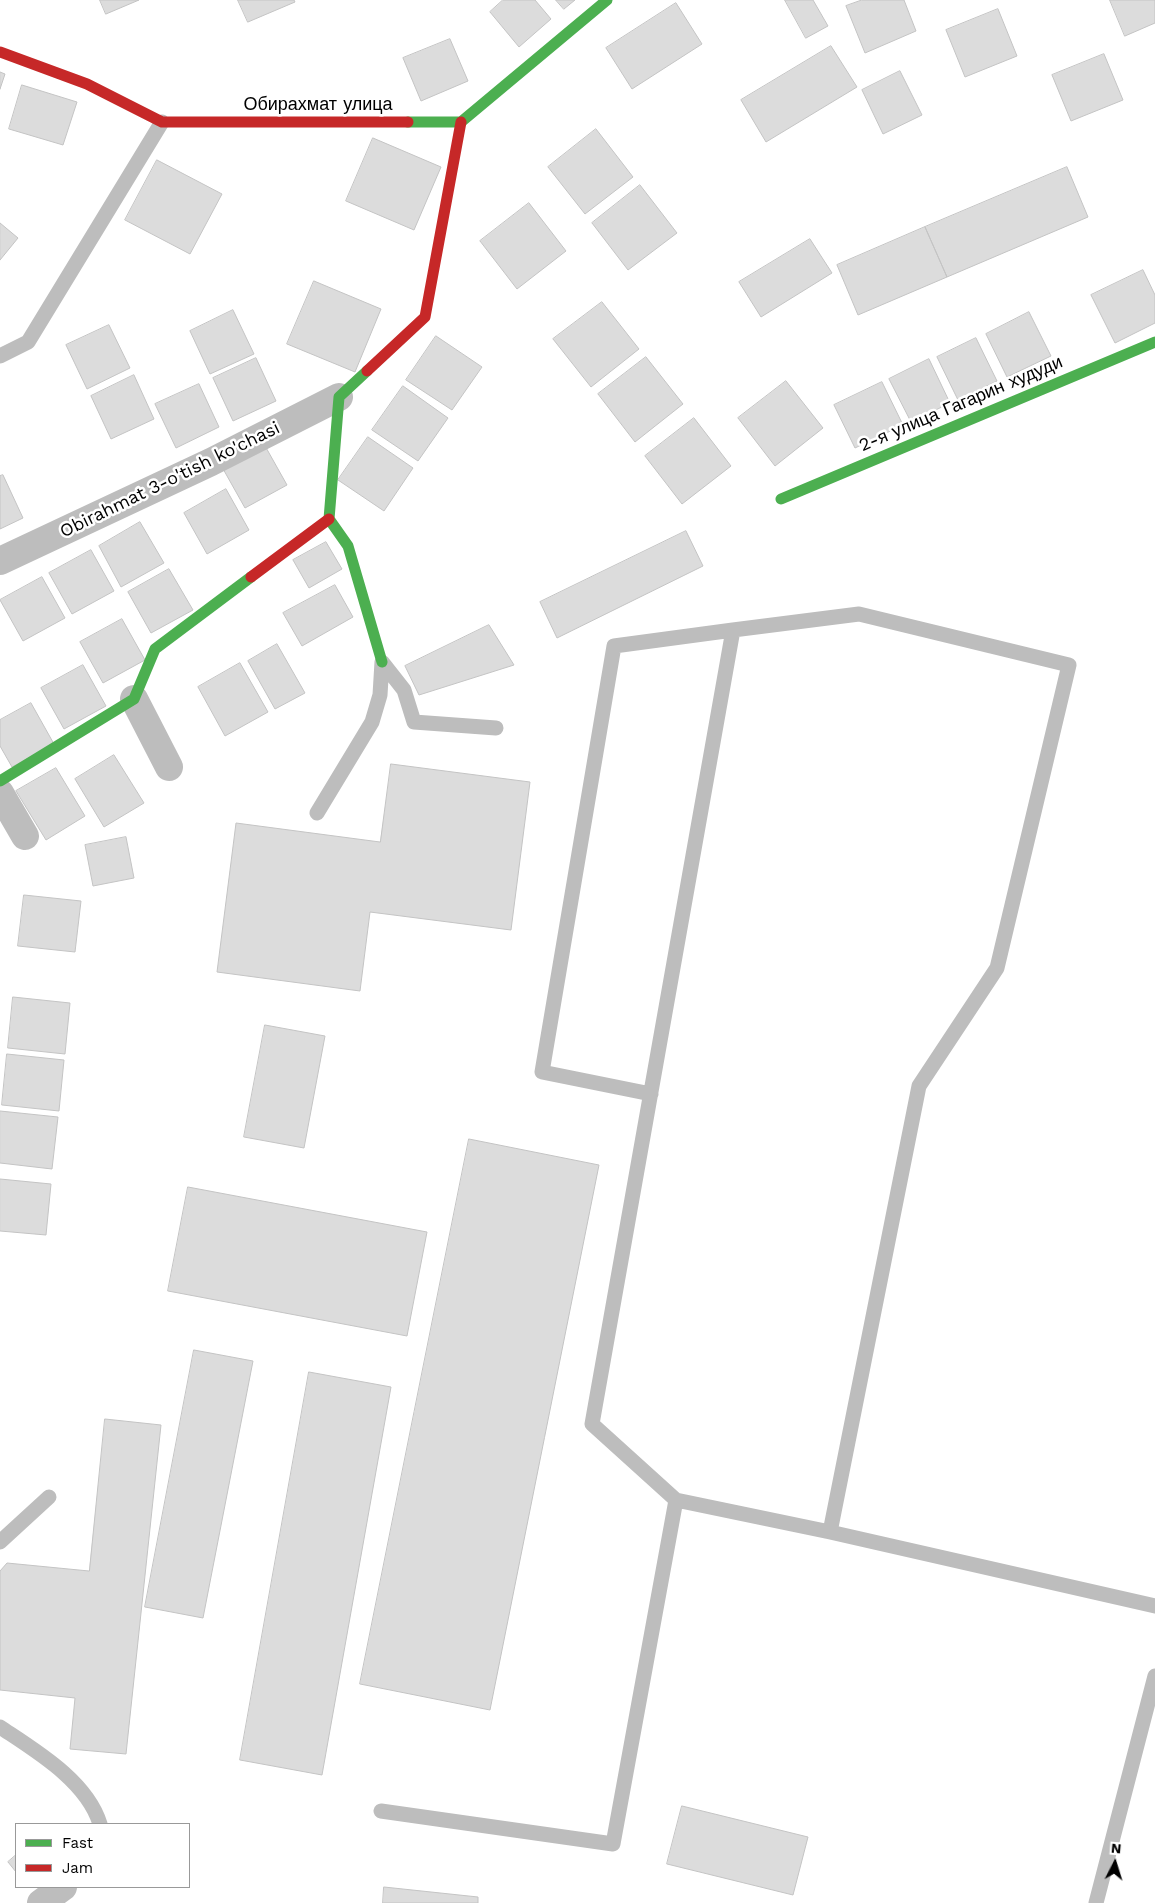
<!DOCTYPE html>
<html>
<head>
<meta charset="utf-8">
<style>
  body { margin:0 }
  #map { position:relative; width:1155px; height:1903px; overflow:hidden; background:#fff; font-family:"Work Sans",sans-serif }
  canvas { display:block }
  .legend { position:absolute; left:15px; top:1823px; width:175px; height:65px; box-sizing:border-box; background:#fff; border:1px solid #999; margin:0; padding:6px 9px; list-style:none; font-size:15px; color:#000 }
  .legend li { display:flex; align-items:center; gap:10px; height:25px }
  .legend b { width:25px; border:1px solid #999 }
  .north { position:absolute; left:1090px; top:1838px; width:50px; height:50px; -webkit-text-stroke:4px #fff; paint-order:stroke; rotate:5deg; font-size:14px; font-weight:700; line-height:20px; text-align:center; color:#000 }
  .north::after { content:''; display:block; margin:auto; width:18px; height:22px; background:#000; clip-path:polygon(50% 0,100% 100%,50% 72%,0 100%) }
</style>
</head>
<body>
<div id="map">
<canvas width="1155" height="1903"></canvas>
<ul class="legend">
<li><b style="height:6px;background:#4caf50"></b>Fast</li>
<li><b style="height:6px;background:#c62828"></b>Jam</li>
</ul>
<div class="north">N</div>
</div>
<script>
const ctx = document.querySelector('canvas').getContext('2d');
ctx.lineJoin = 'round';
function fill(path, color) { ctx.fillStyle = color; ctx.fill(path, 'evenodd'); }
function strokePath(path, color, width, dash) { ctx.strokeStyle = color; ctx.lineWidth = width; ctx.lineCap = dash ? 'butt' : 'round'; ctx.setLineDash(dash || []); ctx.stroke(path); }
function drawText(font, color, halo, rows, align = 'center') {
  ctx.font = font + ' "Work Sans",sans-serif'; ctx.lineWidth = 5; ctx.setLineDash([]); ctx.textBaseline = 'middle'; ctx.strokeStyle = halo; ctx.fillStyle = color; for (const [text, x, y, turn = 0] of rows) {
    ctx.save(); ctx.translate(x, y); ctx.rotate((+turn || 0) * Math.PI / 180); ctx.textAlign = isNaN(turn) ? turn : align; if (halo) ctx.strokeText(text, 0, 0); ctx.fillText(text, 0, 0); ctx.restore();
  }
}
const building = new Path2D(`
  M100,0H139L106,14Z
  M238,0H294L295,2L248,22Z
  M503,0H535L551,19L519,47L490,12Z
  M556,0H575L564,9Z
  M785,0H813L828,26L806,38Z
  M862,0H904L916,31L865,53L846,6Z
  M1110,0H1155V23L1125,36Z
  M676,3L702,44L632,89L606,48Z
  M998,9L1017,56L965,77L946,30Z
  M450,39L468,81L421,101L403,58Z
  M831,46L857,87L766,142L741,100Z
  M1104,54L1123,100L1071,121L1052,75Z
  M900,71L922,115L883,134L862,90Z
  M0,72L5,74L0,89Z
  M22,85L77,102L63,145L9,129Z
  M596,129L633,177L585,214L548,167Z
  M373,138L441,167L414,230L346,201Z
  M157,160L222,194L190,254L125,220Z
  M1067,167L1088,217L947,277L925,227Z
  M640,185L677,233L628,270L592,223Z
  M529,203L566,251L517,289L480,241Z
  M0,223L18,238L0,260Z
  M925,227L947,277L858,315L837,265Z
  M810,239L832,273L761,317L739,282Z
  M1143,270L1155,295V323L1115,343L1091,295Z
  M314,281L381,309L355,372L287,344Z
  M602,302L639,349L591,387L553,339Z
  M233,310L254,354L210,374L190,331Z
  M1029,312L1051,356L1007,377L986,334Z
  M109,325L130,368L87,389L66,345Z
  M436,336L482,367L452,410L406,380Z
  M976,338L997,381L958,400L937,357Z
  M646,357L683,404L635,442L598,394Z
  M256,358L276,401L233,421L213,378Z
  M929,359L950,403L911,422L889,379Z
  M134,375L154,419L111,439L91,396Z
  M786,381L823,428L775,466L738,418Z
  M882,382L903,425L855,448L834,405Z
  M199,384L219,427L176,448L155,404Z
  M403,386L448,418L418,461L372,430Z
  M694,418L731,466L682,504L645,456Z
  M368,437L413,468L384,511L338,480Z
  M264,444L287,485L245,508L222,467Z
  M3,475L23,518L0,529V476Z
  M226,489L249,530L207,554L184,513Z
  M140,522L164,563L121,587L99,546Z
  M686,531L703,566L557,638L540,602Z
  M326,542L342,569L309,588L293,560Z
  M91,550L114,591L72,614L49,573Z
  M169,569L193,610L151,633L128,592Z
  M42,577L65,618L23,641L0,600Z
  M335,585L353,617L302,646L283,613Z
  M122,619L145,660L103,683L80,642Z
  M489,625L514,665L419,695L405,666Z
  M277,644L305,693L275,709L248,661Z
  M240,663L268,712L225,736L198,687Z
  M83,665L106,706L64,729L41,688Z
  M31,703L54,744L12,767L0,746V720Z
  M114,755L144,803L104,827L75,779Z
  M391,764L530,782L511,930L370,912L360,991L217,972L236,823L380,842Z
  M56,768L85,816L46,840L16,791Z
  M126,837L134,878L93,886L85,845Z
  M24,895L81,901L75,952L18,946Z
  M13,997L70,1003L65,1054L8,1048Z
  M265,1025L325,1036L304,1148L244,1137Z
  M7,1054L64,1060L59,1111L2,1105Z
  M0,1111L58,1117L52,1169L0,1163Z
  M469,1139L599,1165L490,1710L360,1684Z
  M0,1179L51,1184L46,1235L0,1231Z
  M188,1187L427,1232L407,1336L168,1291Z
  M194,1350L253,1361L203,1618L145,1607Z
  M309,1372L391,1387L322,1775L240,1760Z
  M105,1419L161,1425L126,1754L70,1749L75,1698L0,1690V1571L7,1563L89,1571Z
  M682,1806L808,1837L793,1895L667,1864Z
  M16,1855V1872L8,1862Z
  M384,1887L478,1897V1903H383Z`);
fill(building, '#dcdcdc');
strokePath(building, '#c4c4c4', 1);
strokePath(new Path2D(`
  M0,356L28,342L162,122
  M382,662L404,690L414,722L496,728
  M317,813L372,722L380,695L382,662
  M651,1094L542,1072L614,646L733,630
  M676,1500L592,1424L733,630L859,614L1069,665L997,968L919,1086L830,1532
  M0,1542L49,1497
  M0,1727C36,1751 87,1781 100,1824
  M381,1811L613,1844L676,1500L830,1532L1155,1606
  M1096,1903L1155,1676`), '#bdbdbd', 15);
strokePath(new Path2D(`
  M0,561L211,462L339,397
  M134,699L169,767
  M0,793L25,836
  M41,1903L63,1887`), '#bdbdbd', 28);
strokePath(new Path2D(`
  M408,122H461L607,0
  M367,371L339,397L329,519L348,546L382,662
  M781,499L1155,342
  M0,781L134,699L155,649L251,577`), '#4caf50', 11);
strokePath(new Path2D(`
  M0,52L87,84L162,122H408
  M367,371L425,317L461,122
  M251,577L329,519`), '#c62828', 11);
drawText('18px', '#000', '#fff', [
  ["Обирахмат улица",318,105],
  ["2-я улица Гагарин худуди",961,404,-23],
  ["Obirahmat 3-o'tish ko'chasi",170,480,-26]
]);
</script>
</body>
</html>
